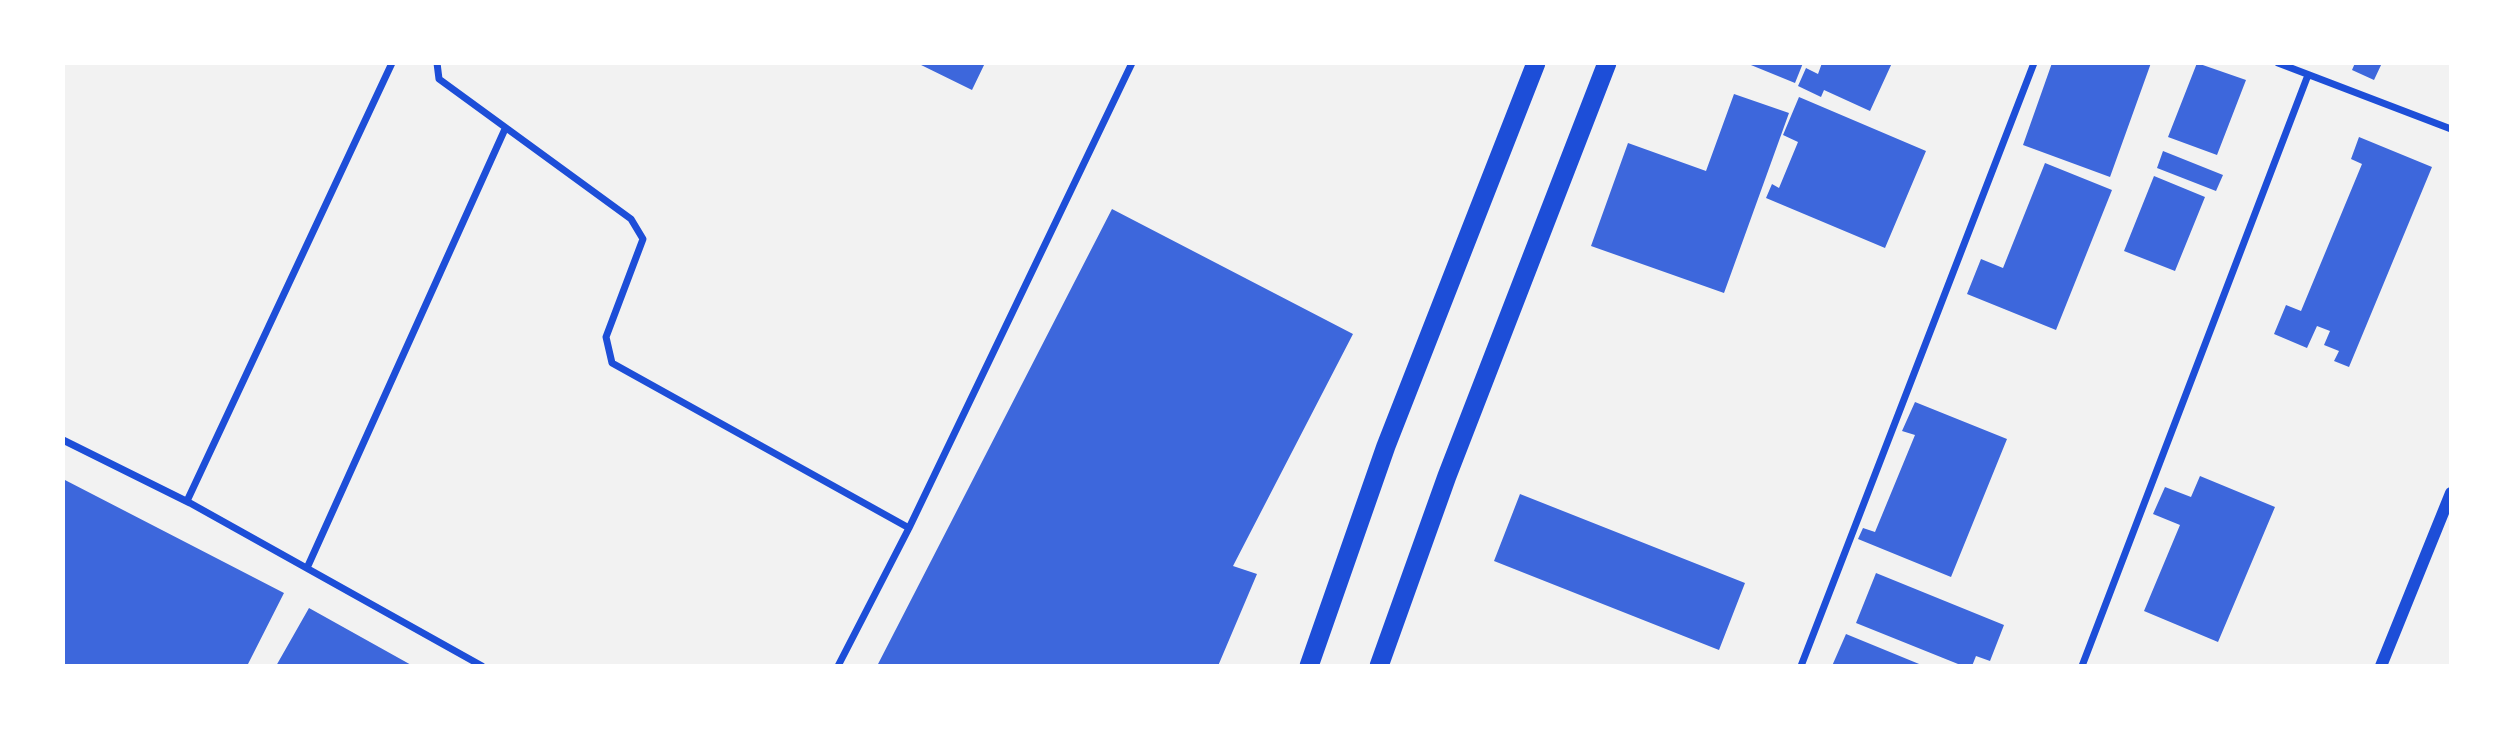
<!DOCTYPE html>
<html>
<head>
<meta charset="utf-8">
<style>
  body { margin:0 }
  #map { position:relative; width:2514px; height:729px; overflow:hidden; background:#f2f2f2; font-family:Lato,sans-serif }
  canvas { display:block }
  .frame { position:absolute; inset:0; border:65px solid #fff; pointer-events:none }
</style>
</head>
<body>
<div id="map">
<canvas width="2514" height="729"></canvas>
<div class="frame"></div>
</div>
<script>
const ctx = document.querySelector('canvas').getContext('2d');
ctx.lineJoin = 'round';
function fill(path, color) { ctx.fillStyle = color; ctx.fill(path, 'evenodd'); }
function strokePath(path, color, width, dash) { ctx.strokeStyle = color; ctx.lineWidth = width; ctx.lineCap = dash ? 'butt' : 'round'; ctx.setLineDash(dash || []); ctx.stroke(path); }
fill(new Path2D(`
  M917,63H985L972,90Z
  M1746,63H1803L1795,83Z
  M1822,63H1892L1870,111L1824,90L1821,97L1798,86L1806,68L1818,74Z
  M2052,63H2151L2110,177L2023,145Z
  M2197,63L2246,80L2217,155L2168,137Z
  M2355,63H2382L2374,80L2352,70Z
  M1734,94L1789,113L1724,293L1591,246L1628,143L1706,171Z
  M1799,97L1926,151L1885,248L1766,198L1772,184L1779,188L1798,142L1783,135Z
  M2359,137L2432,167L2349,367L2334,361L2339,351L2324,345L2330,331L2317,326L2307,348L2274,334L2286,305L2301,311L2362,164L2351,159Z
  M2163,151L2223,175L2216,191L2157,168Z
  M2045,163L2112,190L2056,330L1967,294L1981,259L2003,268Z
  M2154,176L2205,197L2175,271L2124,251Z
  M1112,209L1353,334L1233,566L1257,574L1218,666H877Z
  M1915,402L2007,439L1951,577L1858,539L1863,528L1875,532L1915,435L1902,431Z
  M2200,476L2275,507L2218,642L2144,611L2180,525L2153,514L2165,487L2191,497Z
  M63,479L284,593L247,666H63Z
  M1520,494L1745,583L1719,650L1494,561Z
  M1876,573L2004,625L1990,661L1976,656L1972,666H1963L1856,623Z
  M309,608L413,666H276Z
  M1846,634L1924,666H1832Z`), '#3d67dc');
strokePath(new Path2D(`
  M437,63L439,79L631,219L643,239L606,337L612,363L909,528
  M2278,63L2451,129
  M63,440L190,503L482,666
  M187,501L392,63
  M307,568L505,129
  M838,666L909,528L1132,63
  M1801,666L2034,63
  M2082,666L2308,75`), '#1d4ed8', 7);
strokePath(new Path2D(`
  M2381,666L2451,493`), '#1d4ed8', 12);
strokePath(new Path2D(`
  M1309,666L1386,446L1536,63
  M1379,666L1447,476L1607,63`), '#1d4ed8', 19);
</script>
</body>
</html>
